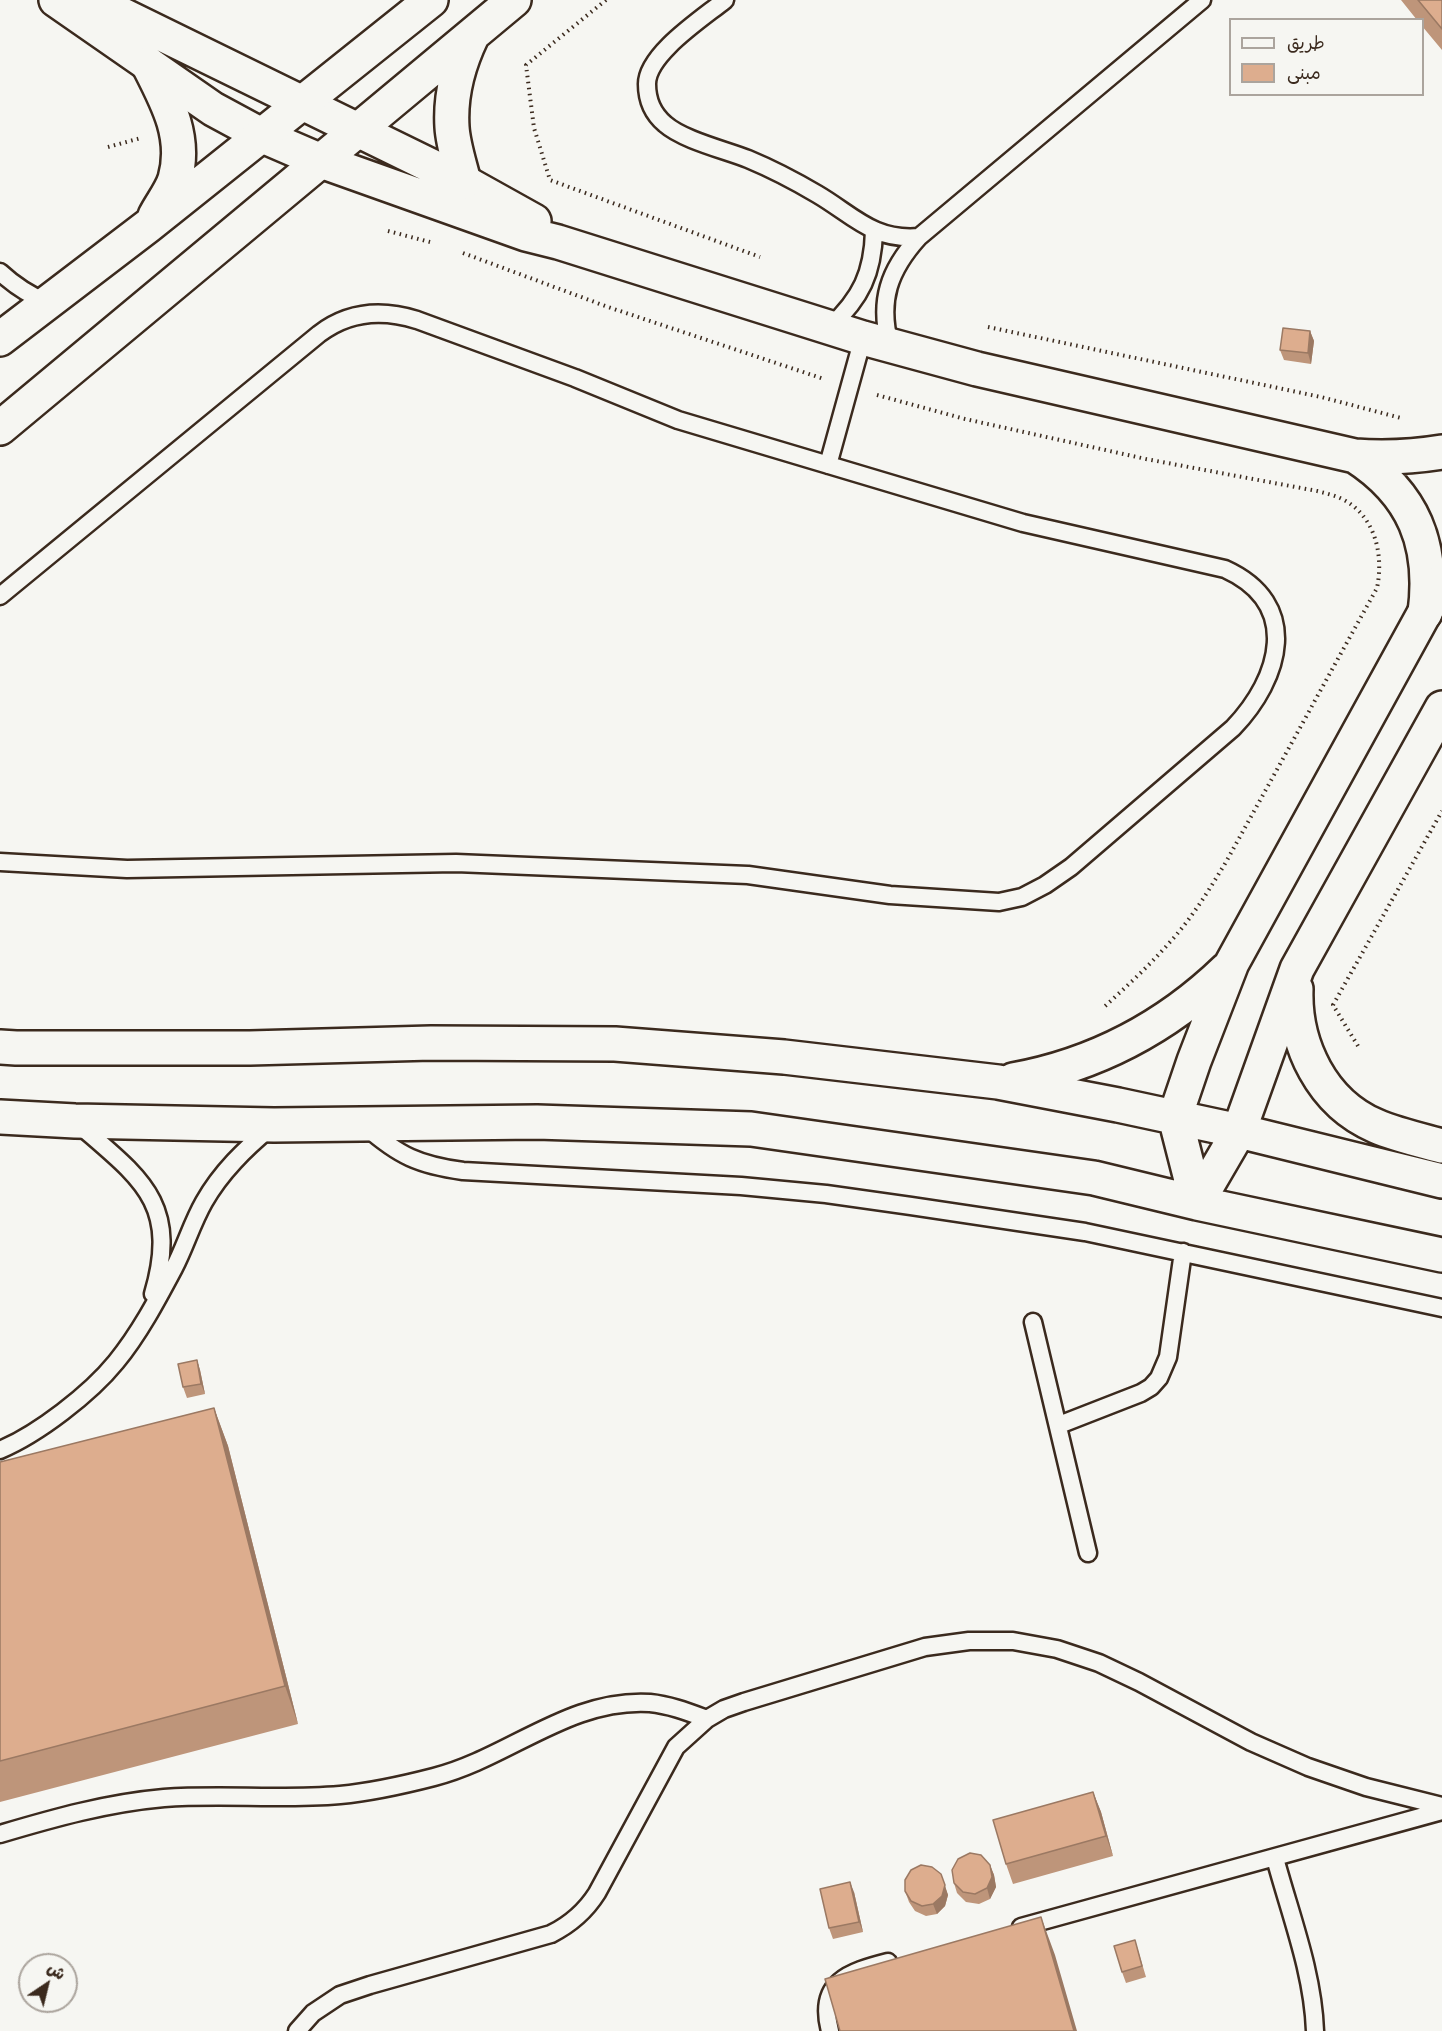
<!DOCTYPE html>
<html>
<head>
<meta charset="utf-8">
<style>
  body { margin:0 }
  #map { position:relative; width:1442px; height:2031px; overflow:hidden; background:#f6f6f2; font-family:"Playpen Sans","Playpen Sans Arabic",sans-serif }
  canvas { display:block }
  .legend { position:absolute; left:1229px; top:18px; width:195px; height:78px; box-sizing:border-box; background:#f6f6f2; border:2px solid #aba49d; margin:0; padding:8px 10px; list-style:none; font-size:18px; color:#3b2a1e }
  .legend li { display:flex; align-items:center; gap:12px; height:30px }
  .legend b { width:30px; border:2px solid #aba49d }
  .north { position:absolute; left:18px; top:1953px; width:60px; height:60px; box-sizing:border-box; background:#f6f6f2; border:2px solid #aba49d; border-radius:50%; rotate:35deg; font-size:16px; font-weight:700; line-height:24px; text-align:center; color:#3b2a1e }
  .north::after { content:''; display:block; margin:auto; width:21px; height:27px; background:#3b2a1e; clip-path:polygon(50% 0,100% 100%,50% 72%,0 100%) }
</style>
</head>
<body>
<div id="map">
<canvas width="1442" height="2031"></canvas>
<ul class="legend">
<li><b style="height:8px;background:#f6f6f2"></b>طريق</li>
<li><b style="height:16px;background:#ddad8e"></b>مبنى</li>
</ul>
<div class="north">ش</div>
</div>
<script>
const ctx = document.querySelector('canvas').getContext('2d');
ctx.lineJoin = 'round';
function strokePath(path, color, width, dash) { ctx.strokeStyle = color; ctx.lineWidth = width; ctx.lineCap = dash ? 'butt' : 'round'; ctx.setLineDash(dash || []); ctx.stroke(path); }
function fill(path, color) { ctx.fillStyle = color; ctx.fill(path, 'evenodd'); }
const service = new Path2D(`
  M725,0C703,18 647,54 647,84C647,100 652,113 665,124C683,140 725,150 748,159C772,169 795,181 817,194C853,215 873,241 919,237L1202,0
  M0,272C15,286 29,295 48,303
  M830,327C861,298 873,273 874,231
  M890,345C878,301 889,270 919,237
  M828,465L863,338
  M0,596L319,334C349,311 382,309 417,320L575,378L678,420L1023,523L1225,569C1302,604 1281,678 1233,728L1071,867L1045,885L1022,897L999,902L890,895L748,875L456,863L127,869L0,862
  M77,1123C140,1178 180,1202 153,1294
  M365,1126C399,1156 419,1165 463,1171L741,1186L826,1194L911,1206L1085,1232L1442,1308
  M1033,1322L1088,1553
  M1059,1425L1141,1393L1151,1387L1159,1378L1168,1357L1183,1252
  M0,1450C38,1434 90,1394 116,1362C139,1334 157,1300 174,1268C185,1247 192,1223 204,1202C221,1172 245,1149 271,1127
  M0,1834C54,1818 107,1803 164,1798C222,1794 282,1800 340,1795C372,1792 403,1785 434,1777C509,1758 569,1698 650,1703C670,1705 688,1712 707,1719
  M1275,1858C1290,1914 1313,1972 1315,2031
  M1021,1927L1442,1811
  M297,2031L313,2013L340,1995L370,1985L551,1934C571,1924 585,1912 597,1893L676,1747L707,1719L724,1709L744,1702L925,1647L969,1641H1013L1057,1649L1099,1663L1139,1682L1251,1742L1308,1767L1366,1787L1442,1806
  M830,2031C817,1982 849,1972 888,1962`);
const minor = new Path2D(`
  M56,0L213,109L263,136L321,161L526,234L558,242L863,338L977,369L1355,456C1385,458 1412,457 1442,452
  M92,0L464,182L534,221
  M1355,456C1414,494 1434,545 1425,613`);
const tertiary = new Path2D(`
  M148,64C167,101 187,137 175,179C171,192 161,204 155,216
  M464,182C460,165 453,145 452,127C450,95 458,65 472,36
  M0,339L148,226L431,0
  M0,428L514,0
  M1296,989C1294,1045 1322,1103 1376,1126C1397,1135 1420,1140 1442,1146
  M0,1047L16,1048H250L431,1043L615,1044L784,1057L998,1082L1118,1105L1239,1131L1442,1181
  M1013,1080C1095,1065 1167,1027 1227,969
  M0,1117L75,1121L274,1125L537,1122L751,1129L1094,1178L1197,1203L1442,1255
  M1197,1203L1175,1117L1194,1061L1232,963L1442,581
  M1197,1203L1239,1131L1297,969L1442,708`);
strokePath(service, '#3b2a1e', 21);
strokePath(minor, '#3b2a1e', 38);
strokePath(tertiary, '#3b2a1e', 38);
strokePath(new Path2D(`
  M606,0L526,65L534,128L550,180L760,257
  M108,147L141,138
  M388,231L430,242
  M463,253L608,307L824,379
  M988,327L1321,397L1401,418
  M877,395L965,419L1146,459L1317,491C1325,493 1333,495 1340,498C1375,514 1384,554 1377,588L1226,862C1209,890 1192,918 1170,942C1149,966 1126,987 1103,1008
  M1358,1046L1333,1005L1442,811`), '#3b2a1e', 4, [1.5, 4.5]);
strokePath(service, '#f6f6f2', 16);
strokePath(minor, '#f6f6f2', 33);
strokePath(tertiary, '#f6f6f2', 33);
fill(new Path2D(`
  M1401,0H1442V50L1422,26V20H1417Z
  M1310,331L1314,341L1311,364L1284,360L1280,350Z
  M197,1360L200,1370L205,1394L187,1398L183,1387Z
  M214,1408L228,1446L298,1724L0,1802V1462Z
  M1093,1792L1101,1812L1113,1856L1013,1884L1006,1864Z
  M990,1865L994,1875L996,1887L990,1899L979,1904L966,1902L957,1893L954,1883Z
  M941,1874L948,1895L945,1906L937,1914L926,1916L915,1911L909,1902L905,1891Z
  M854,1892L863,1932L833,1939L829,1928Z
  M1135,1940L1146,1977L1126,1983L1122,1972Z`), '#be957a');
fill(new Path2D(`
  M1310,331L1314,341L1311,364L1308,353Z
  M197,1360L200,1370L205,1394L201,1384Z
  M214,1408L228,1446L298,1724L285,1686Z
  M1093,1792L1101,1812L1113,1856L1106,1836Z
  M990,1865L994,1875L996,1887L990,1899L987,1888Z
  M941,1874L948,1895L945,1906L937,1914L933,1904Z
  M850,1882L854,1892L863,1932L859,1922Z
  M1041,1917L1055,1955L1077,2031H1074Z`), '#9b7963');
const building = new Path2D(`
  M1418,0H1442V29Z
  M1283,328L1310,331L1308,353L1280,350Z
  M197,1360L201,1384L183,1387L178,1364Z
  M214,1408L285,1686L0,1761V1462Z
  M1093,1792L1106,1836L1006,1864L993,1820Z
  M970,1853L981,1855L990,1865L992,1877L987,1888L975,1894L963,1892L954,1883L952,1870L958,1859Z
  M921,1865L932,1867L941,1874L945,1885L942,1896L933,1904L922,1906L911,1901L905,1891V1880L911,1870Z
  M850,1882L859,1922L829,1928L820,1889Z
  M1041,1917L1074,2031H840L825,1979Z
  M1135,1940L1142,1966L1122,1972L1114,1946Z`);
fill(building, '#ddad8e');
strokePath(building, '#9b7963', 1.5);
</script>
</body>
</html>
